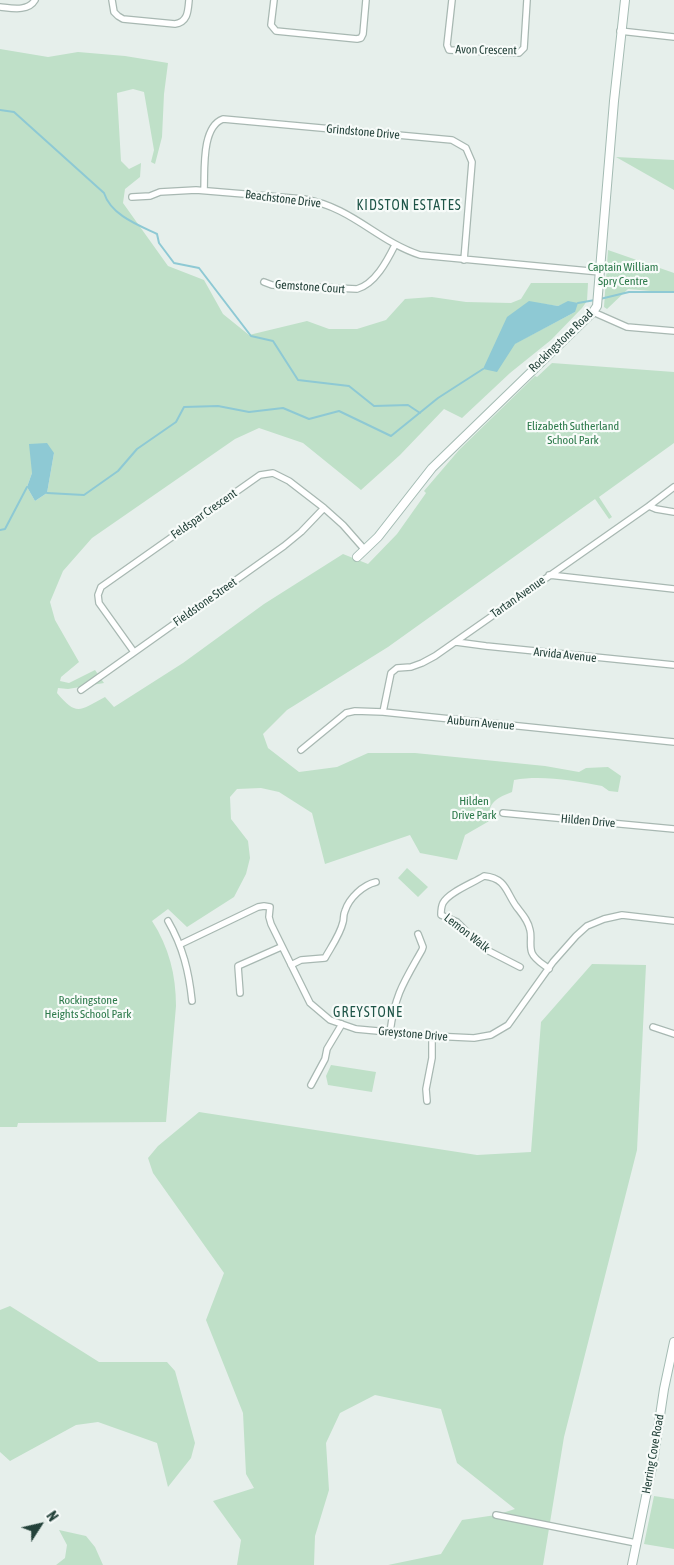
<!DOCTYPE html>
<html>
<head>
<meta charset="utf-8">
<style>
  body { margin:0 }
  #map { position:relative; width:674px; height:1565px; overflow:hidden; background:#e6efeb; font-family:"Asap Condensed",sans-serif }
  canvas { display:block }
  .north { position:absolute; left:15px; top:1500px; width:50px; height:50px; -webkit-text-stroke:4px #f7fbf9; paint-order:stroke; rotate:55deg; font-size:14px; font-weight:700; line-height:20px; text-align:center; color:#24423a }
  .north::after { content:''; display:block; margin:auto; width:18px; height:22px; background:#24423a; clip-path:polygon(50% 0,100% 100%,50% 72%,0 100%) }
</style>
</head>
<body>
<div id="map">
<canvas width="674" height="1565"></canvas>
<div class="north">N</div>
</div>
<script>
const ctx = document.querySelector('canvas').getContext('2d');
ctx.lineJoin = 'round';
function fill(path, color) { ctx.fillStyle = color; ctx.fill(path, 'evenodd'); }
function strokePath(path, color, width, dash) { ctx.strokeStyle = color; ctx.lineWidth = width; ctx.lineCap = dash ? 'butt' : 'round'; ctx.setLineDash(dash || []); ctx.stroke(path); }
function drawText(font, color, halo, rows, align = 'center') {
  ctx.font = font + ' "Asap Condensed",sans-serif'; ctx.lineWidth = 4.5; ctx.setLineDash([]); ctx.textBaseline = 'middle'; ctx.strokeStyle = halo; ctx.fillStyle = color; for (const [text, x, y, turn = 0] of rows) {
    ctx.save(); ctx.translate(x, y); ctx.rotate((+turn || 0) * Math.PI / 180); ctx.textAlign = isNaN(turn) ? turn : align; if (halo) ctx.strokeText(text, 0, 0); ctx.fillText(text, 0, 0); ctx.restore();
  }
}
fill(new Path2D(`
  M0,49L48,57L78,52L125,56L168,63L164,94L162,137L155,164L151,162L154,150L144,92L133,89L117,93L121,161L129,169L141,163L140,177L125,189L123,203L168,266L204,280L223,314L249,335L307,321L329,329H357L386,320L405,299L432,297L466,302L511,303L521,299L531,283H588L587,301L582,308L551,340L510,373L462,418L444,409L400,455L361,490L303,443L259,428L235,439L92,538L63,571L50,602L55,620L79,662L61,677L60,681L69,683L95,670L104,683L68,689L58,688L57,693C77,717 80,710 105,697L114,707L183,663L264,604L343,554L368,564L397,534L426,493L424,491L459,450L535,376L537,377L552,363L674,372V443L599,497L612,517L609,519L595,499L388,647L287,710L263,734L268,748L299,772L337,767L368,753H415L545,766L579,772L586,768L608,767L621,776L618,792L609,791L602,786C573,781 544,775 514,780L512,792C499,797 485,803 491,820L465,835L457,860L420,853L410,835L325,864L312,813L279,792L261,788L237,789L230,797L231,819L248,841L250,858L246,874L234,897L187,927L168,909L152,921C169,947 176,975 176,1006L166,1122L18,1123L17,1127H0ZM529,302L558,306L568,302L575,312L514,344ZM54,453L47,493L35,501L27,487L32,473Z
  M616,157L674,160V190Z
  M608,250L674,273V293L628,289L607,309L604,307Z
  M407,868L428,887L418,897L398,878Z
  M592,964L646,965L637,1150L564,1437L543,1565H388L441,1554L462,1520L496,1515L515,1509L457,1463L441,1409L375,1395L340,1413L326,1443L329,1490L315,1536L314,1565H237L241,1540L213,1501L254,1488L246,1474L243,1413L206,1320L224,1273L153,1173L148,1158L158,1146L199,1112L477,1155L531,1152L541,1022Z
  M331,1065L376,1072L372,1092L328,1085L326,1076Z
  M10,1306L99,1362H167L175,1371L195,1443L191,1458L168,1487L157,1443L98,1422L76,1425L10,1461L0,1452V1310Z
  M654,1496L674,1499V1549L644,1544Z
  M59,1530L86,1536L95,1547L103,1565H56L65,1558L67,1545Z`), '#bfe0c8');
fill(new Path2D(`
  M529,301L558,306L568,301L578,303L575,312L515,344L497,372L483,369L507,317Z
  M47,443L54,453L47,493L35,501L27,487L32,473L29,444Z`), '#8ec9d4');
strokePath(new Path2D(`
  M0,110L14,112L104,193C111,215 138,225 157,234L159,243L174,263L199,268L251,336L273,341L298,380L349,386L374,406L408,405L420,413
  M600,299L629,292H674
  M578,303L595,300
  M47,493L84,495L118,471L137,449L176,422L184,407L218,406L249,412L283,408L309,419L339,411L391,436L438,398L483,369
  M0,530L5,529L27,487`), '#8ec9d4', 2);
const street = new Path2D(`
  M112,0L114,12L118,16L123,19L175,24C188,22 188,11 189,0
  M274,0L271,25L276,31L357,39L361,38L363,34L366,0
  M452,0L447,45L449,50L519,53L524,48L527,0
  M0,7C11,8 28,12 35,0
  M620,31L674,37
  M204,190C205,171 201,127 223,119L452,140L466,148L472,162L464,260
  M132,197L150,196L160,192L196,190L304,199C352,207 377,241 420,255L600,272
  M264,282L272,285L357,289C375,284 387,261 395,245
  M593,312L627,327L674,331
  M649,506L656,509L674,512
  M549,575L674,589
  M456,642L486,646L674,665
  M134,652L99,603L98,595L101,587L260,475L273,473L289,481L324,508L343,525L365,550
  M81,690L284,546L301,532L324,508
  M383,712L391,673L397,668L411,667L422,663L435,656L649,506L674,487
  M301,750L346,713L355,711L383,712L674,742
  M503,813L674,829
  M168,921C183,947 189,972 192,1001
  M181,944L258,907L264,906L270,907L269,917L271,924L310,1003L330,1020L356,1029L432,1036L474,1038L491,1035L508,1025L553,962L576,936L587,926L604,919L622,915L674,921
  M291,965L301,960L325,958C331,947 340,935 343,922C344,919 343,915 345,911C349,898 363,885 376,882
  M520,967L483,948L457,922L441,915C441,911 441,907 443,903C449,892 473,883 484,876C506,878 506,892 516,906C522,914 528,920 530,930C532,937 529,946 532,953C535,960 543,964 549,969
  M240,993L238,966L281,947
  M653,1027L674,1034
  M390,1032C395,994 404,982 422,950L423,947L418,934
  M311,1085L325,1059L327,1049L342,1024
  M427,1101L426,1089L432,1058V1036
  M496,1515L636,1543`);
const secondary = new Path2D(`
  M357,557L378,537L432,468L593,312L597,306L614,101L625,0
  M632,1565L653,1462L664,1389L674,1342`);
strokePath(street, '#a8b8b2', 8);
strokePath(secondary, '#a4bbb3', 10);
strokePath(street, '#fff', 5.5);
strokePath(secondary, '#fff', 8);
drawText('12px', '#24423a', '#f7fbf9', [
  ["Avon Crescent",486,50,1],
  ["Grindstone Drive",363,132,5],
  ["Beachstone Drive",283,199,7],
  ["Gemstone Court",310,287,4],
  ["Rockingstone Road",561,341,-44],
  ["Feldspar Crescent",204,514,-35],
  ["Tartan Avenue",518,597,-35],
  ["Fieldstone Street",205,602,-35],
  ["Arvida Avenue",565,655,6],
  ["Auburn Avenue",481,723,5],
  ["Hilden Drive",588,821,5],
  ["Lemon Walk",467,933,38],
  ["Greystone Drive",413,1034,5],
  ["Herring Cove Road",653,1454,-80]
]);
drawText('12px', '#2d7a4b', '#f7fbf9', [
  ["Captain William",623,267],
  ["Spry Centre",623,281],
  ["Elizabeth Sutherland",573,426],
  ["School Park",573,440],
  ["Hilden",474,801],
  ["Drive Park",474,815],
  ["Rockingstone",88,1000],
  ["Heights School Park",88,1014]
]);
ctx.letterSpacing = '1px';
drawText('14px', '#1f5548', '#f7fbf9', [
  ["KIDSTON ESTATES",409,206],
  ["GREYSTONE",368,1013]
]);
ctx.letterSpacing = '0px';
</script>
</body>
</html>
